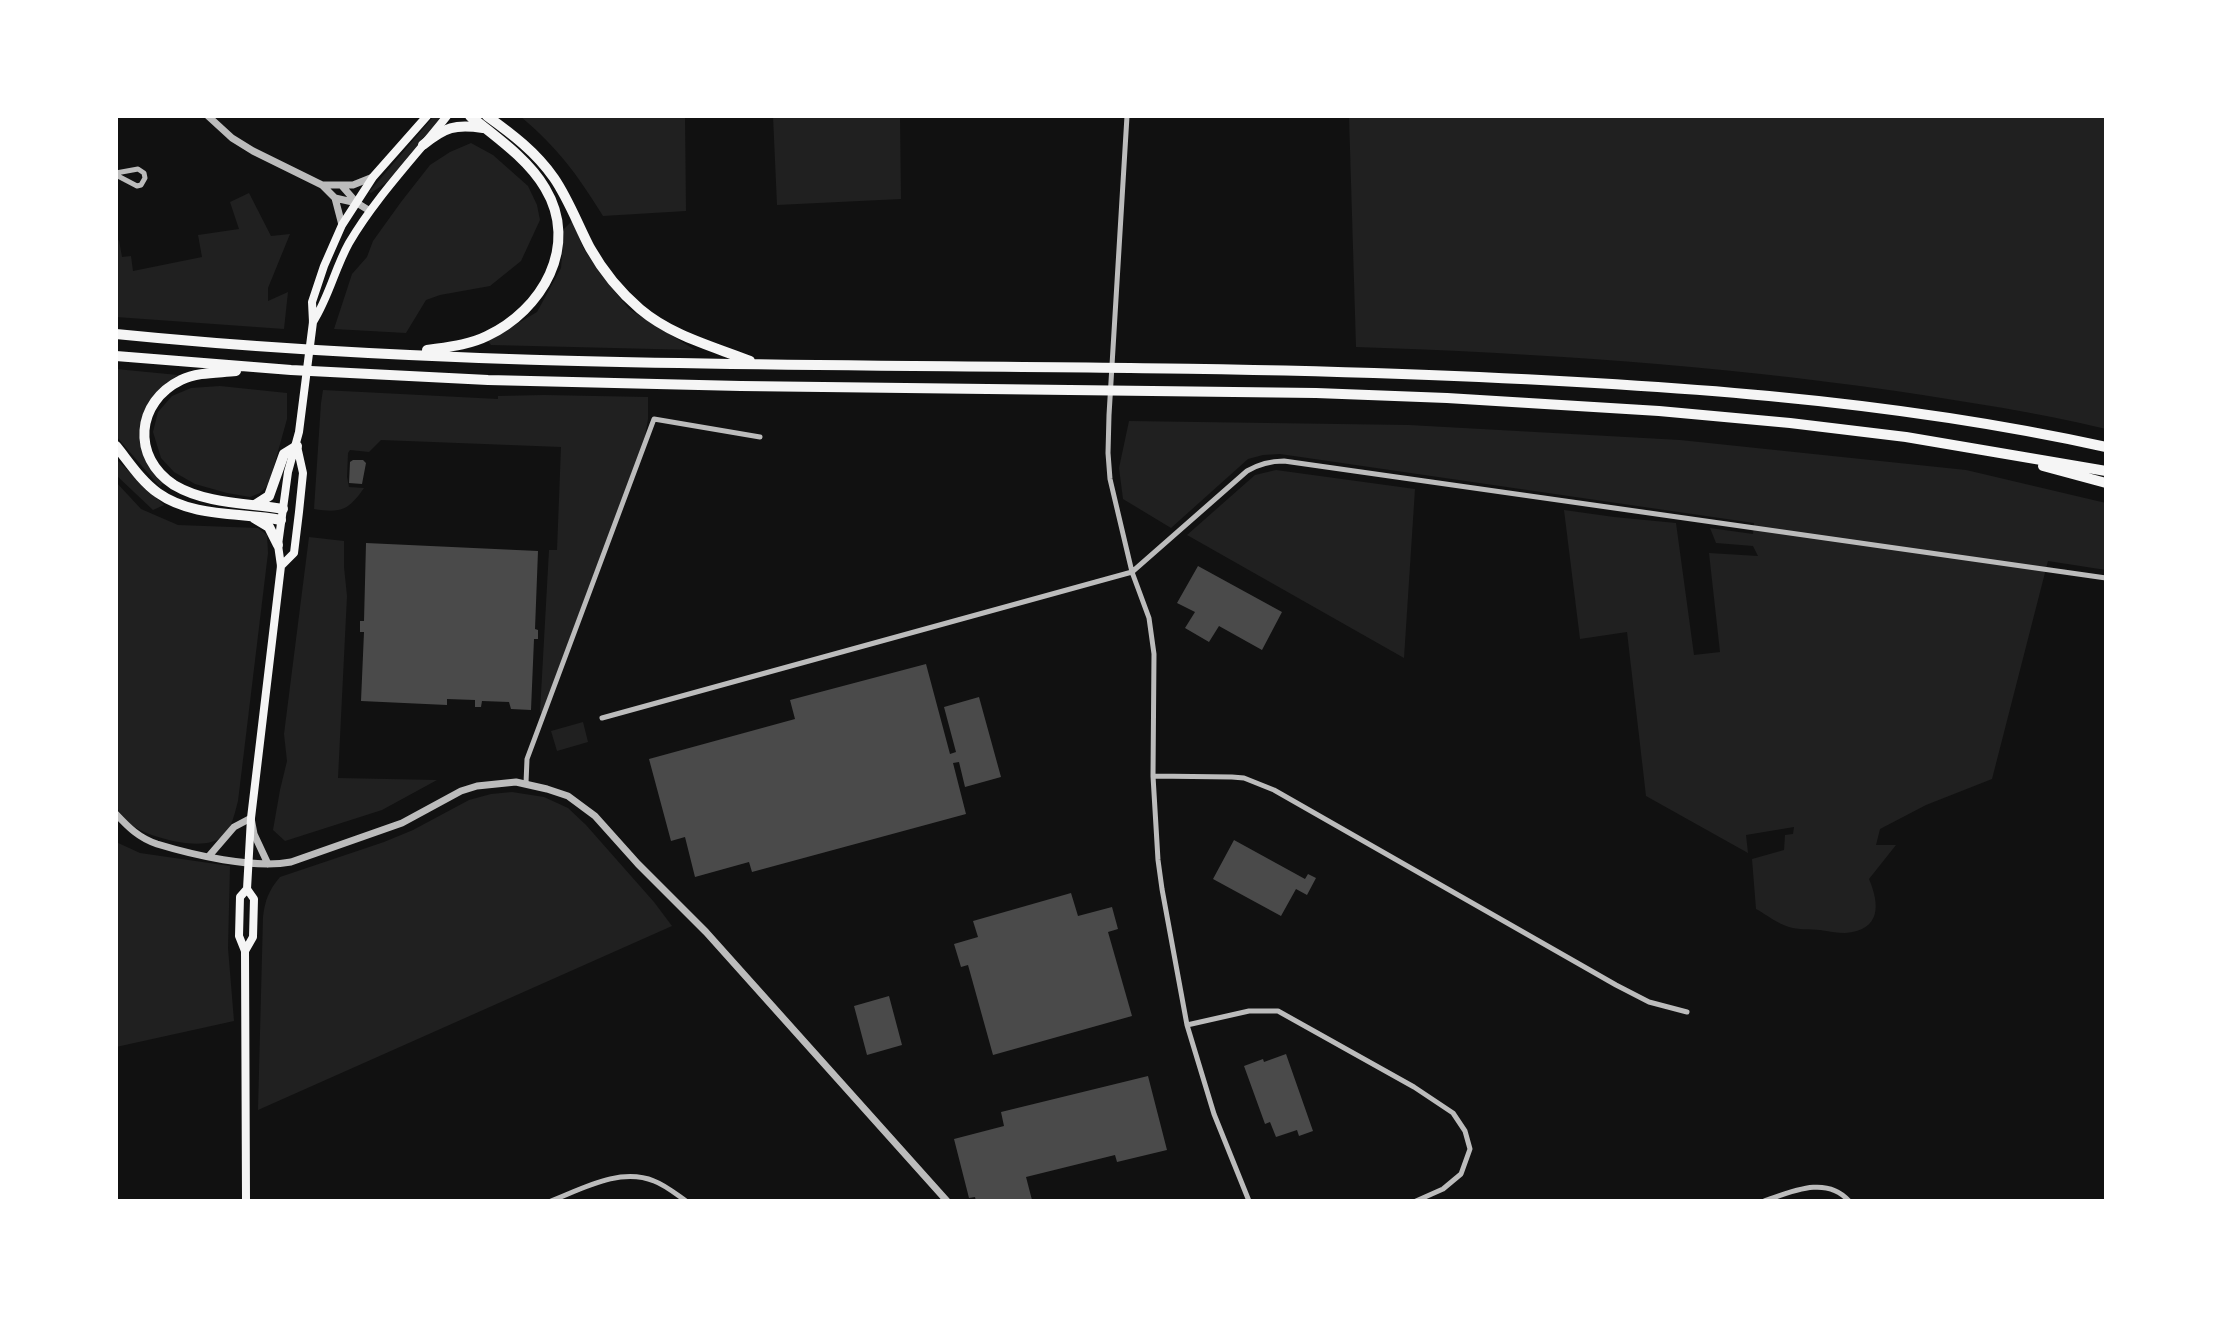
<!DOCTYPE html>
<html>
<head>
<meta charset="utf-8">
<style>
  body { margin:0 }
  #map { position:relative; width:2222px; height:1317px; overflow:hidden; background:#111; font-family:Commissioner,sans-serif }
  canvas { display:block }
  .frame { position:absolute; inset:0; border:118px solid #fff; pointer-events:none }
</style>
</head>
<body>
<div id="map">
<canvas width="2222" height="1317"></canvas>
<div class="frame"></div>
</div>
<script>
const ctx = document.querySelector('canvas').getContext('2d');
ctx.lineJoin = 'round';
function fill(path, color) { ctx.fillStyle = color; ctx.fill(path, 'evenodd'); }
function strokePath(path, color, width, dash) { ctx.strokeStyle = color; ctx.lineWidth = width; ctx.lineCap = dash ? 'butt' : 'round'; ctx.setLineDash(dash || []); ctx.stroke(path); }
fill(new Path2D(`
  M434,116H443L387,182L371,193L369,192Z
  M520,116H685L686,211L603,216C577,174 558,148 520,116Z
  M773,116H900L901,199L777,205Z
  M1349,116H2106V429C2037,412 1967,402 1896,391C1715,365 1539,353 1356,347Z
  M471,143L493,155L528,186L537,205L540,220L521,261L490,286L440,295L426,300L406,333L334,329L352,274L367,257L373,241L401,202L430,165L450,152Z
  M249,193L271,236L290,234L268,288V301L288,292L284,329L116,317V241L119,240L122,257L131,256L133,271L202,257L198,235L239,229L230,202Z
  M572,221L584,249L600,273L629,309L695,350L491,345L488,341L537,312L561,268L564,229Z
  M116,369L178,375C147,396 128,425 148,463C152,470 158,477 163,483L160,487L116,436Z
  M220,386L287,393V419L269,484L260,493L250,497L227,493L195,484L174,472L161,458L153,432L158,412L172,396L191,388Z
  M323,390L498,399V396L544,395L648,397V419L645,436L542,713L540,712L549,550H557L561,447L381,440L369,452L350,450L348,453L347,477L349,487L364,488C348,511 341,513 314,509L321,403Z
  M1129,421L1409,425L1680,440L1966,470L2106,503V570L2048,561L1992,779L1926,805L1880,829L1876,845H1896L1869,879C1880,905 1881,930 1845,933C1837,933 1828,931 1820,930C1810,929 1798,930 1789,927C1778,924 1767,915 1756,909L1752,859L1784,850L1785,835L1793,834L1794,827L1746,835L1748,853L1646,796L1627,632L1580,639L1564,510L1614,517L1676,523L1694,655L1720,652L1709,553L1758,556L1753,546L1716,543L1710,528L1753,534L1754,523L1280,454L1263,455L1248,459L1171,528L1123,499L1119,468Z
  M116,459L164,505L153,510L116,475Z
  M1276,470L1415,489L1404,658L1187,535L1255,475Z
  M116,482L141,509L178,525L258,528L267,535L268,553L238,801C235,812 232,828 223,836C205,853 151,838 133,826C126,822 121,813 116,807Z
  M309,537L344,541V567L347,596L338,778L437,780L382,810L285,841L273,830L280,790L287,761L284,734Z
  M583,722L588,742L557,751L551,731Z
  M512,792L544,797L568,808L586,825L654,902L672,926L258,1110L263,917C265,900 269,890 280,877L384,842L413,830L469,800L491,794Z
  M116,842L140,853L230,866L228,948L234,1021L116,1047Z`), '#202020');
fill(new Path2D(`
  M353,460H363L366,463L362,484L349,483L350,462Z
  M366,543L538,551L535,629L538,630V639H534L531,710L511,709L509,702L482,701L481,707H475V700L447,699V705L361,701L364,632H360V621H364Z
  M1198,566L1282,612L1262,650L1219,626L1209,642L1185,628L1195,612L1177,603Z
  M926,664L950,754L956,752L944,707L979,697L1001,777L965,787L959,762L953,763L966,814L752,872L749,862L695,877L685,837L671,841L649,759L795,719L790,700Z
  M1234,840L1305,879L1308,874L1316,878L1307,895L1296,889L1281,916L1213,879Z
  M1071,893L1078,916L1112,907L1118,929L1108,932L1132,1016L993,1055L968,965L961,967L954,944L978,937L973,921Z
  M889,996L902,1045L867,1055L854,1006Z
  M1286,1054L1313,1131L1299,1136L1297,1130L1276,1137L1270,1122L1265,1124L1244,1066L1263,1059L1264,1062Z
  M1148,1076L1167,1150L1117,1162L1115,1155L1026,1177L1032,1200L1026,1201H976L975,1197L969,1198L954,1139L1004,1126L1001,1112Z`), '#4a4a4a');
strokePath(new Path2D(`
  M1127,116L1109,415L1108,453L1110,479L1132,572L1149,618L1154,654L1153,776L1158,860L1162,889L1187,1025L1214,1114L1249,1201
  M116,173L138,169L144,173L145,178L141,185L137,186L116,175
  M602,718L1132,572L1247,471C1259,464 1270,461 1284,461L2106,578
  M1153,776L1232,777L1244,778L1274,790L1616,985L1649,1002L1687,1012
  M526,783L527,759L654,419L760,437
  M1187,1025L1249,1011H1278L1414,1087L1453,1113L1465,1131L1470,1149L1461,1174L1443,1189L1416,1201
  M551,1201C582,1189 620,1167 654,1181C665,1185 676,1194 686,1201
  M1764,1201C1791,1192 1826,1175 1849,1201`), '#bcbcbc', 5);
strokePath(new Path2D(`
  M208,116L232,138L253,151L322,185L335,198L342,225
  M322,185H353L373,177
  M342,186L357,203L370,211
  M335,198L357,203
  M116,814C128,827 139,838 157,844C193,855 253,869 291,862L402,823L461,791L477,786L516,782L547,789L568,796L595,816L638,864L706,932L947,1201
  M209,856L234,827L251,818L254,834L268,864`), '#bcbcbc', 7);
strokePath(new Path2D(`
  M313,322C329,297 335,268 349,243C376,197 414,158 447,116
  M281,566L294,553L299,512L303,473L297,446
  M245,951L253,937L254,899L247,889L251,818L281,566L278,545L288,472L299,432L313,322L312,302L324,266L342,225L373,177L427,116
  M246,1201L245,951L239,936L240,897L247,889`), '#f5f5f5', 8);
strokePath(new Path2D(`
  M487,116C512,134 536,152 554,178C569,200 578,225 590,248C603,271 620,292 640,309C672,336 712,346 750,361
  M423,145C445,127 455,124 483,128
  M116,334C552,378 991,358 1429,375C1655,384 1884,398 2106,447
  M427,350C447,347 469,345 487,336C542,310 580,246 545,188C528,159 496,137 470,116
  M116,356L291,370L488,380L741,386L1316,393L1447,398L1659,411L1790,423L1906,437L2106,471
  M236,371C218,373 198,372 181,380C136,402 131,457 174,485C206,504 248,503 283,509
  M116,446C129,462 141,481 158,493C193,518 241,512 281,520
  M2043,466L2106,483
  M255,505L269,496L284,454L297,446
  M254,518L269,527L278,545`), '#f5f5f5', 10);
</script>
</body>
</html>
